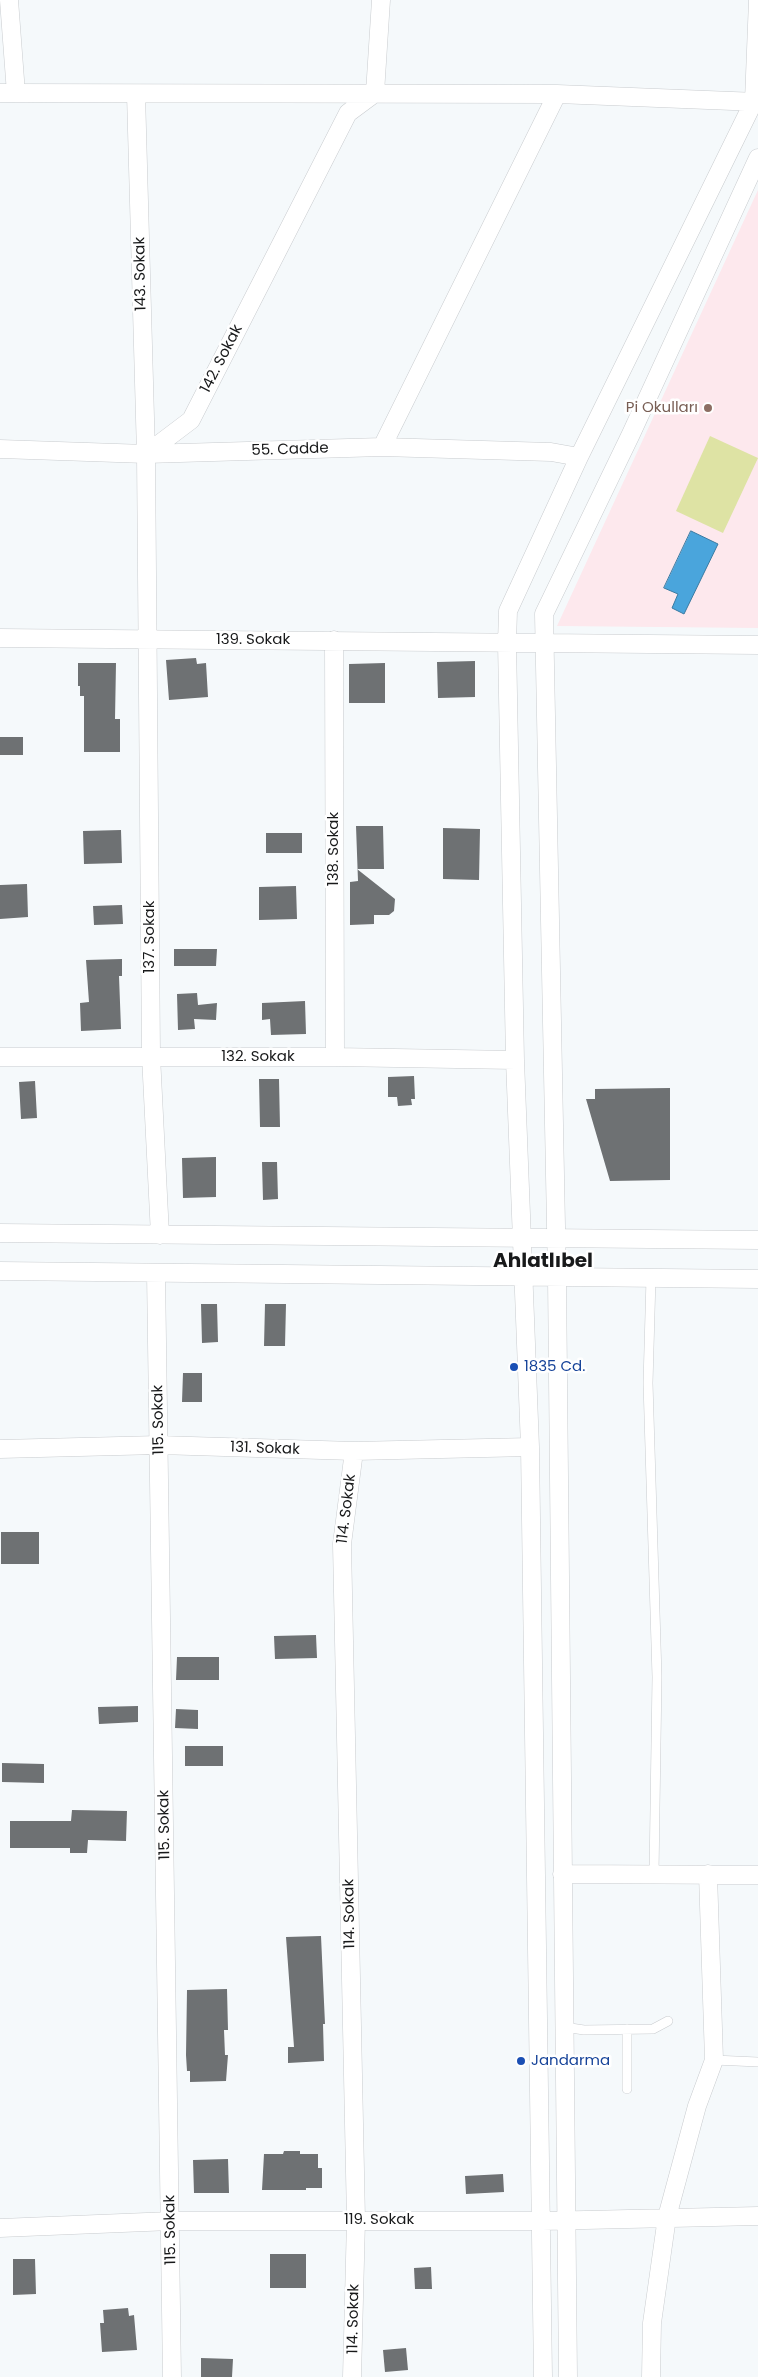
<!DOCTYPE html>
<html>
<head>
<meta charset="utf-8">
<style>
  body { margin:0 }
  canvas { display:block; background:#f5f9fb }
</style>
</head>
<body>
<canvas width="758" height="2377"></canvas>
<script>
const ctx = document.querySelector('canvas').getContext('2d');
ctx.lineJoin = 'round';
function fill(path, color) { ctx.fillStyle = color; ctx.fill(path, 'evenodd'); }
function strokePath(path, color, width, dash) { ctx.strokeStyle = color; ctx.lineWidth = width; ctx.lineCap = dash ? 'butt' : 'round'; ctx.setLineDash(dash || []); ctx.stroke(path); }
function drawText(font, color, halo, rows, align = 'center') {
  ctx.font = font + ' Poppins,sans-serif'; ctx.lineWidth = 5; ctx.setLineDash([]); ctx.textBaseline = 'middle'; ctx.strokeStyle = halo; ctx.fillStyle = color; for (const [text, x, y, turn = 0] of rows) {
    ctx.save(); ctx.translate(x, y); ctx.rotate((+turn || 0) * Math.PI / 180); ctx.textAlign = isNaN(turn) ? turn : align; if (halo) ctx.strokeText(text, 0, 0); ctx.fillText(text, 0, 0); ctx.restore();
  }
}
fill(new Path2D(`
  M758,190V628L557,626Z`), '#fde8ed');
fill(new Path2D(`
  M710,436L758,458L723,533L676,511Z`), '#dee3a4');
const water = new Path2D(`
  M691,531L718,544L684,614L672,608L678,594L664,588Z`);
fill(water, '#4aa5dc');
strokePath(water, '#3b7ba2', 1);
fill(new Path2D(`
  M196,658L197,664L206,663L208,697L169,700L166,660Z
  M475,661V697L438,698L437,662Z
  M78,663H116L115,719H120V752H84V696H80V686H78Z
  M385,663V703H349V664Z
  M0,737H23V755H0Z
  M356,826H383L384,869H357L395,899L394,911L389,915H374V924L350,925V882L358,881Z
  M443,828L480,829L479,880L443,879Z
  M121,830L122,863L84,864L83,831Z
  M266,833H302V853H266Z
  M27,884L28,917L0,919V885Z
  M296,886L297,919L259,920V887Z
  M122,905L123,924L94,925L93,906Z
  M174,949H217L216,966H174Z
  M122,959V976H119L121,1029L81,1031L80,1003L89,1002L86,960Z
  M197,993L198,1005L217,1003L216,1020L194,1019L195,1029L178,1030L177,994Z
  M305,1001L306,1034L271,1035L270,1019L262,1020V1003Z
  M414,1076L415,1099H411L412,1105L398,1106L397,1097H388V1077Z
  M259,1079H279L280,1127H260Z
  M35,1081L37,1118L21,1119L19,1082Z
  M670,1088V1180L610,1181L586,1099H595V1089Z
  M216,1157V1197L183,1198L182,1158Z
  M262,1162H277L278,1199L263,1200Z
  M201,1304H217L218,1342L202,1343Z
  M265,1304H286L285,1346H264Z
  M183,1373H202V1402H182Z
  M1,1532H39V1564H1Z
  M316,1635L317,1658L275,1659L274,1636Z
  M177,1657H219V1680H176Z
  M138,1706V1722L99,1724L98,1707Z
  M176,1709L198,1710V1729L175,1728Z
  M185,1746H223V1766H185Z
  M2,1763L44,1764V1783L2,1782Z
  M72,1810L127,1811L126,1841L88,1840L87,1853H70V1848H10V1821H71Z
  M321,1936L325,2024H323L324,2061L288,2063V2047H294L286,1937Z
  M227,1989L228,2030H224L225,2055H228L226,2081L190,2082V2071H187L186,2055L187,1990Z
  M284,2151H300V2154H318V2168H322V2188H306V2190H262L264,2154H283Z
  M228,2159L229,2193H194L193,2160Z
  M503,2174L504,2192L466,2194L465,2176Z
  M270,2254H306V2288H270Z
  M13,2259H35L36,2294L13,2295Z
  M431,2267L432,2289H415L414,2268Z
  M128,2308L129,2316L134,2315L137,2350L102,2352L100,2323H104L103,2310Z
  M406,2348L408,2370L385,2372L383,2350Z
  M201,2358L233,2359L232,2377H201Z`), '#6e7173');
const lane = new Path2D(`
  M651,1278L648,1383L657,1677L654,1874
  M564,2027L584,2030L653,2029L668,2021
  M714,2060L758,2062
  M627,2089V2029`);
const street = new Path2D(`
  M9,0L16,93
  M0,93L557,94L758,102
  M375,93L381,0
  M136,94L146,454L151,1056L160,1235
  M382,447L557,94
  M0,449L146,454L382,447L551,452L579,457
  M146,454L191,420L348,113L375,93
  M0,638L758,645
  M334,640L335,1057
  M0,1057H335L515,1060
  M0,1233L758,1240
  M0,1271L758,1279
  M156,1273L172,2377
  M0,1449L159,1445L354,1451L530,1447
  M562,1874L758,1875
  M0,2228L171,2221H542L758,2216
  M352,2377L356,2220L342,1544L354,1451
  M543,2377L530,1447L515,1060L507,643L508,611L579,457L754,101L758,0
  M568,2377L557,1277L544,614L631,434L758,158
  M651,2377L652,2323L667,2217L697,2106L714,2060L708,1874`);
strokePath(lane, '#c9cccf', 10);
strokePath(street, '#c9cccf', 19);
strokePath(lane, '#fff', 9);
strokePath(street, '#fff', 18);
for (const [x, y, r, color] of [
  [708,408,5,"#8d6e63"],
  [514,1367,5,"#1a4fb4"],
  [521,2061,5,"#1a4fb4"]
]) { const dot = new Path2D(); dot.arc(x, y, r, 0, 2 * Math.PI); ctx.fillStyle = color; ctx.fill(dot); strokePath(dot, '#fff', 2); }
drawText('15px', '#18191a', '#fff', [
  ["143. Sokak",141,274,-91],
  ["142. Sokak",222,359,-63],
  ["55. Cadde",290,450,-2],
  ["139. Sokak",253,640],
  ["138. Sokak",334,849,-90],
  ["137. Sokak",150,937,-90],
  ["132. Sokak",258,1057],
  ["115. Sokak",159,1420,-91],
  ["131. Sokak",265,1449,2],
  ["114. Sokak",347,1509,-83],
  ["115. Sokak",165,1825,-91],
  ["114. Sokak",350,1914,-91],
  ["119. Sokak",379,2220],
  ["115. Sokak",171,2230,-91],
  ["114. Sokak",354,2319,-89]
]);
drawText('15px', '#785e54', '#fff', [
  ["Pi Okulları",698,408]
], 'right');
drawText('15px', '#164399', '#fff', [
  ["1835 Cd.",524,1367],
  ["Jandarma",531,2061]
], 'left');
drawText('bold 20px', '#18191a', '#fff', [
  ["Ahlatlıbel",543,1262]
]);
</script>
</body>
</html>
